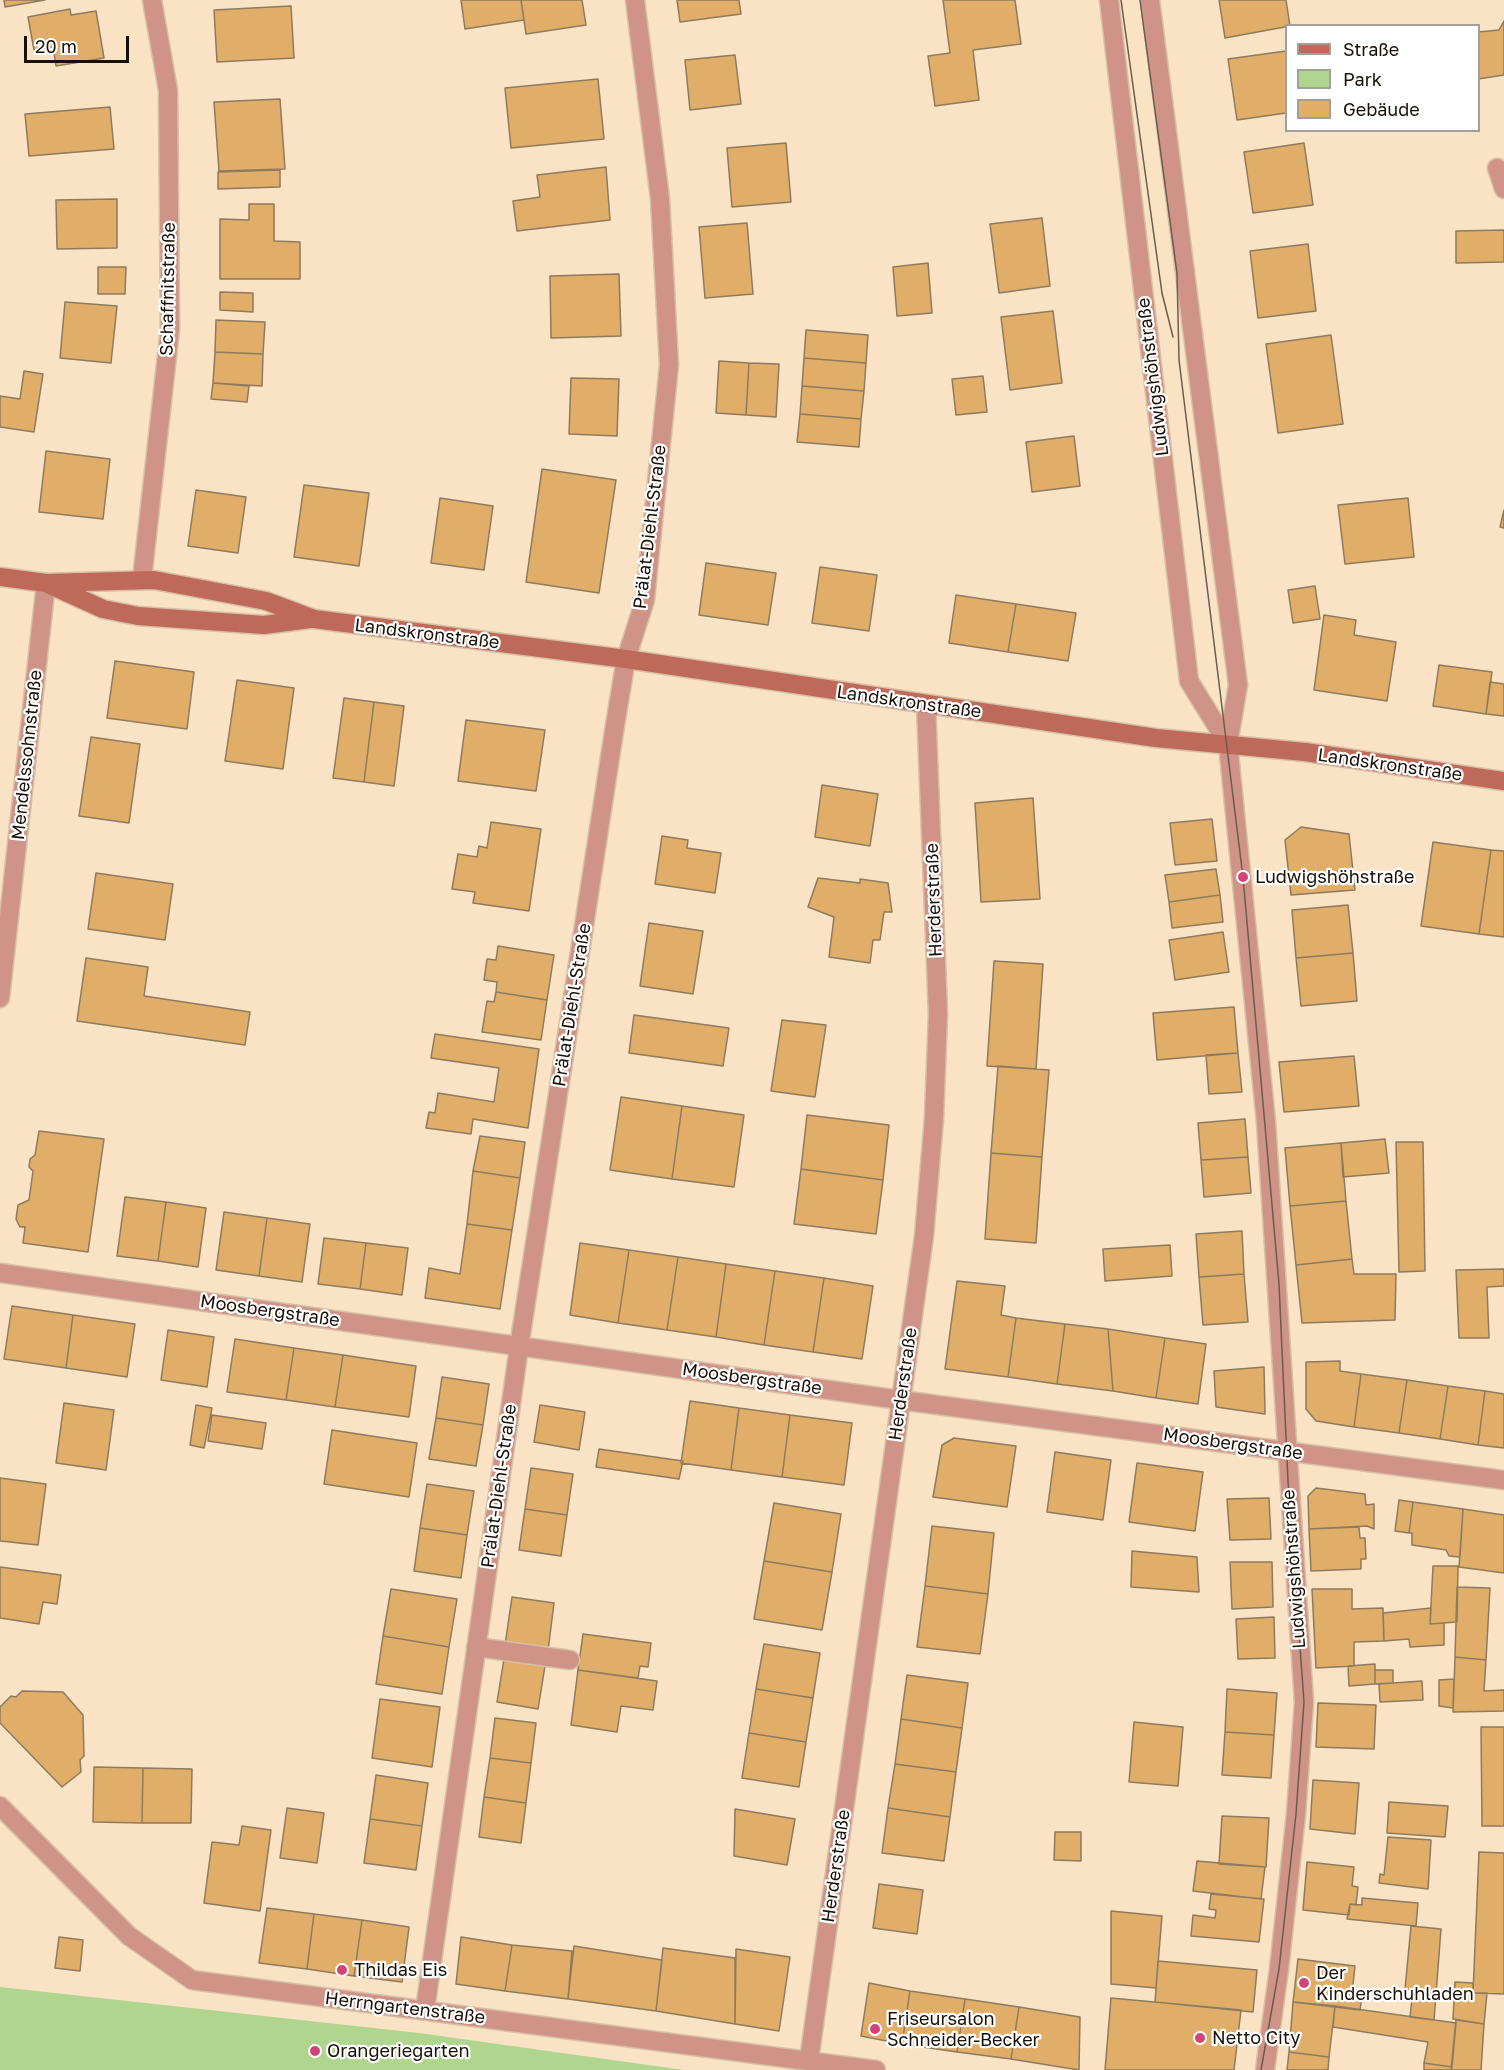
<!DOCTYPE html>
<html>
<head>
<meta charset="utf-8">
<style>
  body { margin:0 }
  #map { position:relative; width:1504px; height:2070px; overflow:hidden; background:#fae3c5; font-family:"Golos Text",sans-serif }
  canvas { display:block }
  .legend { position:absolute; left:1285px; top:24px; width:195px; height:108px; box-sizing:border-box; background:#fff; border:2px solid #a39f9b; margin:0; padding:8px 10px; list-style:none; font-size:18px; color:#181006 }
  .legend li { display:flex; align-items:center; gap:12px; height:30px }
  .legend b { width:30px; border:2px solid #a39f9b }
  .scale { position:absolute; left:24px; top:36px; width:105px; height:27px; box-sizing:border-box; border:3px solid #181006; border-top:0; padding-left:8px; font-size:18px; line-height:21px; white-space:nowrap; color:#181006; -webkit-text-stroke:4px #fff; paint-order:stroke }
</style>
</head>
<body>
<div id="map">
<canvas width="1504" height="2070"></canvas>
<ul class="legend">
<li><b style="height:8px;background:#be6959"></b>Straße</li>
<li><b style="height:16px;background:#afd58f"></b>Park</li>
<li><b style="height:16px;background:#e0ae68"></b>Gebäude</li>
</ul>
<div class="scale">20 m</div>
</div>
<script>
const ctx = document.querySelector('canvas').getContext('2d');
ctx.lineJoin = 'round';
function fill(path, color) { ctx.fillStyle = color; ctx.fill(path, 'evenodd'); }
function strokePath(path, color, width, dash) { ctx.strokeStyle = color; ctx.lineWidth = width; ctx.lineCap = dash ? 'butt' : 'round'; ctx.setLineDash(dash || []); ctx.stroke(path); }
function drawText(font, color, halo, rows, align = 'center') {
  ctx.font = font + ' "Golos Text",sans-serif'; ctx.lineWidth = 4.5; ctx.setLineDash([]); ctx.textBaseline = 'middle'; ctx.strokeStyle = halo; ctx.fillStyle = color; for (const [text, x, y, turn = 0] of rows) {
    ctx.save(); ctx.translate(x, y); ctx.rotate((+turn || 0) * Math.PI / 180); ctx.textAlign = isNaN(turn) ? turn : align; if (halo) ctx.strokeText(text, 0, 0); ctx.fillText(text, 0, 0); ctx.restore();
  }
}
fill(new Path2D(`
  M0,1987L419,2033L684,2070H0Z`), '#afd58f');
const building = new Path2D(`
  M4,0H45L5,7Z
  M461,0H521L524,20L465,29Z
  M521,0H582L586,25L526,34Z
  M677,0H739L741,14L680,22Z
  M943,0H1015L1021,44L973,50L979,100L935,106L928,56L950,53Z
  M1219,0H1286L1290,26L1225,38Z
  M291,6L294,58L217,62L214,10Z
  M70,9L71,15L96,11L104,58L56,66L53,47L34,50L28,17Z
  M1504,21V75L1478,79V32L1499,30Z
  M1286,51V113L1237,120L1228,59Z
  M735,55L741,104L690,110L685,60Z
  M598,79L604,139L511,148L505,88Z
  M280,99L285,169L219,171L214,102Z
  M110,107L114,149L29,156L25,114Z
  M786,143L791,202L732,207L727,148Z
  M1304,143L1313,205L1253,213L1244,152Z
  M606,167L610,220L517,231L513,201L540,197L537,175Z
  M280,170V187L218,189V172Z
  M117,199V248L57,249L56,200Z
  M249,204H274V241L300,242V279H220V219L249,220Z
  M1042,218L1050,286L999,293L990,224Z
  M747,223L753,294L705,298L699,227Z
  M1504,230V262L1456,263V231Z
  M1308,244L1316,311L1258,318L1250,251Z
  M928,263L932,313L897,316L893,267Z
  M98,267H126L125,294H98Z
  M619,274L621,336L551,338L550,276Z
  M220,292L253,293V312L220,310Z
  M65,302L117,306L111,363L60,358Z
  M1053,311L1062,383L1010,390L1001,317Z
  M216,320L265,322L263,354L215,352Z
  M806,330L868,335L866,363L804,358Z
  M1331,335L1343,424L1278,433L1266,344Z
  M215,352L263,354L262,386L213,383Z
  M804,358L866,363L864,391L802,386Z
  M719,361L749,363L746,415L716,413Z
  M749,363L779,364L776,417L746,415Z
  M24,371L43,374L34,432L0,427V396L20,399Z
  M983,376L987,412L956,415L952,379Z
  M571,378L619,379L617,436L569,434Z
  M213,383L249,386L247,402L211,399Z
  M802,386L864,391L861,419L800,414Z
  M800,414L861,419L859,447L797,442Z
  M1074,436L1080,486L1032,492L1026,442Z
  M46,451L110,459L103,519L39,512Z
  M542,469L616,480L599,593L526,582Z
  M304,485L369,493L359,566L294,557Z
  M196,490L246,497L238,553L188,546Z
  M440,498L493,506L484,570L431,563Z
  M1408,498L1414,557L1345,564L1338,505Z
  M1504,510V528L1500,527Z
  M706,563L776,573L768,625L699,615Z
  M820,567L877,575L869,631L812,623Z
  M1315,586L1320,619L1293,623L1288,590Z
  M956,595L1016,604L1008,652L949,643Z
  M1016,604L1076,613L1068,661L1008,652Z
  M1324,615L1356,620L1354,635L1396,642L1387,701L1314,690Z
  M115,661L194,672L187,729L107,718Z
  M1439,665L1492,672L1486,714L1433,706Z
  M237,680L294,688L283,769L225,761Z
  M1490,682L1504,684V716L1486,714Z
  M344,698L374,702L364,782L333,778Z
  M374,702L404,706L394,786L364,782Z
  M466,720L545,730L536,791L458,781Z
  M91,737L140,744L129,823L79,816Z
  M822,785L878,794L870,846L815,837Z
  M1033,798L1040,899L981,902L975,803Z
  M1212,819L1217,861L1175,865L1170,823Z
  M491,822L541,829L529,911L473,903L475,892L452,889L458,854L477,857L479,846L487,848Z
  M1301,827L1349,834L1355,890L1291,895L1285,840Z
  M662,836L688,840L687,848L721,853L715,893L655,884Z
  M1433,842L1491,850L1479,934L1421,926Z
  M1491,850L1504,851V937L1479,934Z
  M1216,869L1220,895L1169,902L1165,875Z
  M96,873L173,884L165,940L88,929Z
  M818,878L860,883V879L888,883L892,912H884L880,940H873L870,963L829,957L834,917L808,907Z
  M1220,895L1223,922L1172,928L1169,902Z
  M1348,905L1353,953L1296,958L1292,910Z
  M649,923L703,931L693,994L640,986Z
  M1223,932L1229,972L1175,980L1169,940Z
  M498,946L554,955L547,1000L496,992L497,982L484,980L487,959L496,960Z
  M1353,953L1357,1001L1301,1006L1296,958Z
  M86,958L148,967L144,996L250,1012L245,1045L77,1021Z
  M994,961L1043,964L1036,1069L987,1066Z
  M496,992L547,1000L541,1040L482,1032L487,1001L494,1002Z
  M1234,1007L1238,1053L1157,1060L1153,1013Z
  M634,1015L729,1028L723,1066L629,1053Z
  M782,1020L826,1025L815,1097L771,1091Z
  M435,1034L539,1049L528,1128L473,1119L471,1134L426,1128L429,1112L435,1113L438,1093L494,1102L499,1068L431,1058Z
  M1238,1053L1242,1092L1209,1094L1206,1055Z
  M1354,1056L1359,1106L1284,1112L1279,1062Z
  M998,1066L1049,1070L1042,1157L991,1153Z
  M621,1097L682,1106L672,1179L610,1170Z
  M682,1106L744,1115L734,1187L672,1179Z
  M807,1115L889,1125L883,1180L801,1169Z
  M1245,1119L1248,1157L1201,1160L1198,1123Z
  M39,1131L104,1139L88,1252L23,1243L25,1227H20L16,1219L18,1205L29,1200L33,1171L29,1167L30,1159L35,1155Z
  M480,1136L525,1142L520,1178L473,1171Z
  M1385,1139L1389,1173L1343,1177L1341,1143Z
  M1396,1142H1423L1425,1271L1399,1272Z
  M1341,1143L1346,1201L1290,1206L1285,1148Z
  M991,1153L1042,1157L1036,1243L985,1239Z
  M1248,1157L1251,1193L1204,1197L1201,1160Z
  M801,1169L883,1180L876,1234L794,1224Z
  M473,1171L520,1178L512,1230L467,1224Z
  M125,1197L166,1202L158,1261L117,1256Z
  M1346,1201L1352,1259L1296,1265L1290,1206Z
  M166,1202L206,1208L198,1267L158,1261Z
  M224,1212L267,1218L259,1276L216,1270Z
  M267,1218L310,1224L302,1282L259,1276Z
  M467,1224L512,1230L500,1309L425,1298L429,1268L460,1274Z
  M1242,1231L1244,1274L1199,1277L1196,1234Z
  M324,1238L366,1243L360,1289L318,1284Z
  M366,1243L408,1248L402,1295L360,1289Z
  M580,1243L629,1250L618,1323L570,1315Z
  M1170,1245L1172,1276L1105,1281L1103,1249Z
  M629,1250L678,1257L667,1330L618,1323Z
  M678,1257L726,1264L716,1337L667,1330Z
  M1352,1259L1354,1274H1396L1395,1320L1302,1323L1296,1265Z
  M726,1264L775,1271L764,1345L716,1337Z
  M1504,1269V1286L1487,1287L1489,1338H1459L1456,1270Z
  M775,1271L824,1278L813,1352L764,1345Z
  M1244,1274L1248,1322L1203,1325L1199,1277Z
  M824,1278L873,1286L862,1359L813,1352Z
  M957,1281L1005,1286L1001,1315L1016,1318L1008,1377L945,1369Z
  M12,1306L73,1315L66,1368L4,1359Z
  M73,1315L135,1324L127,1377L66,1368Z
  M1016,1318L1065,1324L1057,1384L1008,1377Z
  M1065,1324L1108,1329L1113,1391L1057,1384Z
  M1108,1329L1165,1338L1156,1398L1113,1391Z
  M168,1330L214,1337L207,1387L161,1380Z
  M1165,1338L1206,1344L1198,1404L1156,1398Z
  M235,1339L294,1348L286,1400L227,1392Z
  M294,1348L343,1355L335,1407L286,1400Z
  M343,1355L416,1366L409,1417L335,1407Z
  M1340,1361V1371L1361,1374L1354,1427L1316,1421L1306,1409V1362Z
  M1264,1367L1265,1414L1216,1407L1214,1371Z
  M1361,1374L1407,1380L1399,1433L1354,1427Z
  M442,1377L489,1384L483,1425L436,1418Z
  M1407,1380L1448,1386L1440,1439L1399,1433Z
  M1448,1386L1485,1391L1478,1445L1440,1439Z
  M1485,1391L1504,1394V1448L1478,1445Z
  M690,1401L739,1408L731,1470L681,1463Z
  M64,1403L114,1410L106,1470L56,1463Z
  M196,1405L212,1408L204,1448L190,1445Z
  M540,1405L585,1412L579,1450L534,1442Z
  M739,1408L790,1415L782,1477L731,1470Z
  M212,1415L266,1423L262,1449L208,1441Z
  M790,1415L852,1423L844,1485L782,1477Z
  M436,1418L483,1425L476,1466L429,1459Z
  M332,1430L417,1443L409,1497L324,1484Z
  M954,1438L1016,1446L1007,1507L933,1497L942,1445Z
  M599,1449L683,1461L679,1479L596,1467Z
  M1055,1452L1111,1460L1103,1520L1047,1512Z
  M1137,1463L1203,1472L1195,1531L1129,1522Z
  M531,1468L573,1474L567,1515L525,1509Z
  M0,1478L46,1484L38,1545L0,1541Z
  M427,1484L474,1491L467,1535L420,1528Z
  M1316,1488L1365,1494L1366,1505L1374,1504V1529L1367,1526L1309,1529L1308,1496Z
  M1269,1498L1271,1539L1230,1540L1227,1499Z
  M1399,1500L1413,1502L1409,1533L1395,1531Z
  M1413,1502L1463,1509L1460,1557L1449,1556L1446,1550L1412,1545V1533H1409Z
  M774,1503L841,1514L832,1572L764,1561Z
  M525,1509L567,1515L561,1556L519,1550Z
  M1463,1509L1504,1515V1573L1459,1567Z
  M932,1526L994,1533L988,1594L925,1586Z
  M1359,1527L1360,1538H1365L1366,1559H1361V1569L1311,1571L1309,1529Z
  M420,1528L467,1535L461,1578L414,1571Z
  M1132,1551L1197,1557L1199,1592L1131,1587Z
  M764,1561L832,1572L822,1630L754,1619Z
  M1230,1562H1272L1273,1607L1232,1609Z
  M1433,1566H1458L1457,1622L1430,1624Z
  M0,1567L61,1575L57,1604L43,1602L39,1624L0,1618Z
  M925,1586L988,1594L980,1654L917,1647Z
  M1457,1587L1490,1588L1486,1660L1455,1657Z
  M391,1589L457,1599L449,1647L383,1636Z
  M1312,1589H1352V1609L1383,1608L1384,1641L1354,1642V1666L1316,1668Z
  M512,1597L554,1603L548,1651L505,1645Z
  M1431,1608L1430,1624L1444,1623V1645L1410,1647L1409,1639L1384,1641L1383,1613Z
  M1274,1617L1275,1658L1238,1659L1236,1619Z
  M583,1634L651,1643L648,1667L640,1666L638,1678L578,1670Z
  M383,1636L449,1647L442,1694L376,1684Z
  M764,1644L820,1653L813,1698L756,1689Z
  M1455,1657L1486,1660L1484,1691L1504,1690V1711L1453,1712Z
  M504,1659L545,1666L538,1709L497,1702Z
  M1375,1664V1684L1349,1686L1348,1666Z
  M578,1670L657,1681L653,1710L621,1706L617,1732L571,1725Z
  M1375,1670H1393V1683L1375,1684Z
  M907,1675L968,1683L962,1728L901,1719Z
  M1454,1679L1453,1708L1439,1706V1680Z
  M1422,1681L1423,1700L1380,1702L1379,1684Z
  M756,1689L813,1698L806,1742L749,1733Z
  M1227,1689L1277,1693L1274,1735L1225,1732Z
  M22,1691L63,1692L83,1715L84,1756L80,1760L81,1772L62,1787L0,1723V1707L11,1696L16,1697Z
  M380,1699L440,1707L432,1767L372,1758Z
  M1318,1703L1376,1705L1374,1749L1316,1747Z
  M495,1718L536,1723L531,1763L490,1758Z
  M901,1719L962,1728L956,1772L895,1764Z
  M1134,1722L1183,1727L1178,1786L1129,1782Z
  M1481,1727H1504V1826H1482Z
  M1225,1732L1274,1735L1271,1778L1222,1775Z
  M749,1733L806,1742L799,1787L742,1778Z
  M490,1758L531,1763L526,1803L484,1797Z
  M895,1764L956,1772L950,1817L888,1808Z
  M94,1767L143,1768L142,1823L93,1822Z
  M143,1768L192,1769L191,1823H142Z
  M376,1775L428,1783L422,1826L370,1819Z
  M1313,1780L1359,1783L1355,1834L1310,1829Z
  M484,1797L526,1803L521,1843L479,1837Z
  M1389,1802L1448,1806L1445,1837L1387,1833Z
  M287,1808L324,1813L317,1863L280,1858Z
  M888,1808L950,1817L944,1861L882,1853Z
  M735,1809L795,1819L787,1865L734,1856Z
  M1222,1816L1269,1818L1266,1867L1219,1864Z
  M370,1819L422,1826L416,1870L364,1863Z
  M242,1826L271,1830L260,1911L204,1903L212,1842L239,1845Z
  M1055,1832H1081V1861L1054,1860Z
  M1388,1837L1431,1840L1428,1889L1379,1883L1380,1874L1384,1875Z
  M1479,1852L1504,1853V1994L1473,1993Z
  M1197,1861L1265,1867L1261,1899L1193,1891Z
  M1307,1862L1354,1867L1352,1886L1358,1887L1356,1905L1350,1904L1349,1915L1303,1910Z
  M879,1884L923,1890L917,1934L873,1928Z
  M1211,1894L1264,1899L1259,1942L1191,1936L1193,1915L1215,1918L1216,1910L1209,1909Z
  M1362,1898L1418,1903L1416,1926L1347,1919L1350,1904L1362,1905Z
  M267,1908L314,1914L307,1969L259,1963Z
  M1111,1911L1162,1916L1156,1988L1111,1984Z
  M314,1914L362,1920L354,1976L307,1969Z
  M362,1920L409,1927L402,1982L354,1976Z
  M1411,1926L1441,1929L1434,2020L1410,2017L1413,1990L1405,1989Z
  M59,1937L83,1940L80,1971L55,1968Z
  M461,1937L512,1945L505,1991L456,1984Z
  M512,1945L572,1951L568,1999L505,1991Z
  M574,1946L662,1960L656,2011L568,1999Z
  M663,1948L735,1958V2024L656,2011Z
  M736,1949L790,1957L779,2031L735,2024Z
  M1298,1959L1355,1966L1352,1994L1362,1996L1360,2010L1293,2002Z
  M1158,1961L1257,1970L1253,2012L1155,2002Z
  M1455,1982L1473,1983V1993H1487L1484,2024L1453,2019Z
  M869,1983L910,1991L902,2044L861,2036Z
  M910,1991L965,1999L957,2052L902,2044Z
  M1111,1998L1241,2010L1234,2070H1105Z
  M965,1999L1019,2007L1011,2059L957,2052Z
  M1293,2002L1335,2006L1329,2057L1289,2052Z
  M1335,2006L1456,2023L1452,2067L1424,2063L1428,2042L1333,2027Z
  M1019,2007L1080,2017L1079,2070L1011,2059Z
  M1456,2020L1484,2024L1481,2070H1451Z
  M1289,2052L1329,2057L1328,2070H1287Z
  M1424,2063L1452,2067L1451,2070H1424Z`);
fill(building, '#e0ae68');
strokePath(building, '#8e7a5e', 1.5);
const lane = new Path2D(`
  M1497,168L1504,189
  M476,1647L570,1660`);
const street = new Path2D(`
  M1109,0L1189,681L1228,744
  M1150,0L1238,685L1228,744L1266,1122L1304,1702L1296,1814L1279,1969L1265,2070
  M142,579L170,329L168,90L152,0
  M0,998L46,583
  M0,1273L900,1400L1504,1480
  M0,1806L129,1936L192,1980L876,2070
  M425,2010L519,1347L615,725L626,659L645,600L648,570L669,365L660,199L635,0
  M809,2060L924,1236L934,1118L938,1014L926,704`);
const secondary = new Path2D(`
  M0,577L46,583L154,580L266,601L314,619L626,659L1156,738L1305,752L1504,781
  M50,585L103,609L138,616L264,625L310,619`);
strokePath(lane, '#d6c1a6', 21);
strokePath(street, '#d6c1a6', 21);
strokePath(secondary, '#d6c1a6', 21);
strokePath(lane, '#cf9487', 18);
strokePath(street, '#cf9487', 18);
strokePath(secondary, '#be6959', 18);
strokePath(new Path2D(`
  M1121,0L1162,293L1173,337
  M1140,0L1177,273L1179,360L1243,877L1279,1284L1288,1481L1304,1702L1296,1814L1279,1969L1261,2070`), '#6a5d4c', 1.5);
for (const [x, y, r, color] of [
  [1243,877,6,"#d04477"],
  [342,1970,6,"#d04477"],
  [1304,1983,6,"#d04477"],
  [875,2029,6,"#d04477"],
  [1200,2038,6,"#d04477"],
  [315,2051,6,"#d04477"]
]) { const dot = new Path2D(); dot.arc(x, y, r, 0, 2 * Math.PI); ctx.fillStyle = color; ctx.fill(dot); strokePath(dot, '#fff', 2); }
drawText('18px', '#181006', '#fff', [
  ["Schaffnitstraße",168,289,-89],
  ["Ludwigshöhstraße",1153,377,-97],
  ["Prälat-Diehl-Straße",650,527,-83],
  ["Landskronstraße",427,634,7],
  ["Landskronstraße",909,702,8],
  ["Mendelssohnstraße",27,755,-84],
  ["Landskronstraße",1390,765,8],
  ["Herderstraße",934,900,-92],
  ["Prälat-Diehl-Straße",572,1005,-81],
  ["Moosbergstraße",270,1311,8],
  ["Moosbergstraße",752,1379,8],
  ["Herderstraße",903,1384,-82],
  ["Moosbergstraße",1233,1444,8],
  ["Prälat-Diehl-Straße",499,1486,-82],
  ["Ludwigshöhstraße",1294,1569,-94],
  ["Herderstraße",836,1866,-82],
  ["Herrngartenstraße",405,2008,7]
]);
drawText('18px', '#181006', '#fff', [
  ["Ludwigshöhstraße",1255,877],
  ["Thildas Eis",354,1970],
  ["Der",1316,1973],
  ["Kinderschuhladen",1316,1994],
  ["Friseursalon",887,2019],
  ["Schneider-Becker",887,2040],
  ["Netto City",1212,2038],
  ["Orangeriegarten",327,2051]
], 'left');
</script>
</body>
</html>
